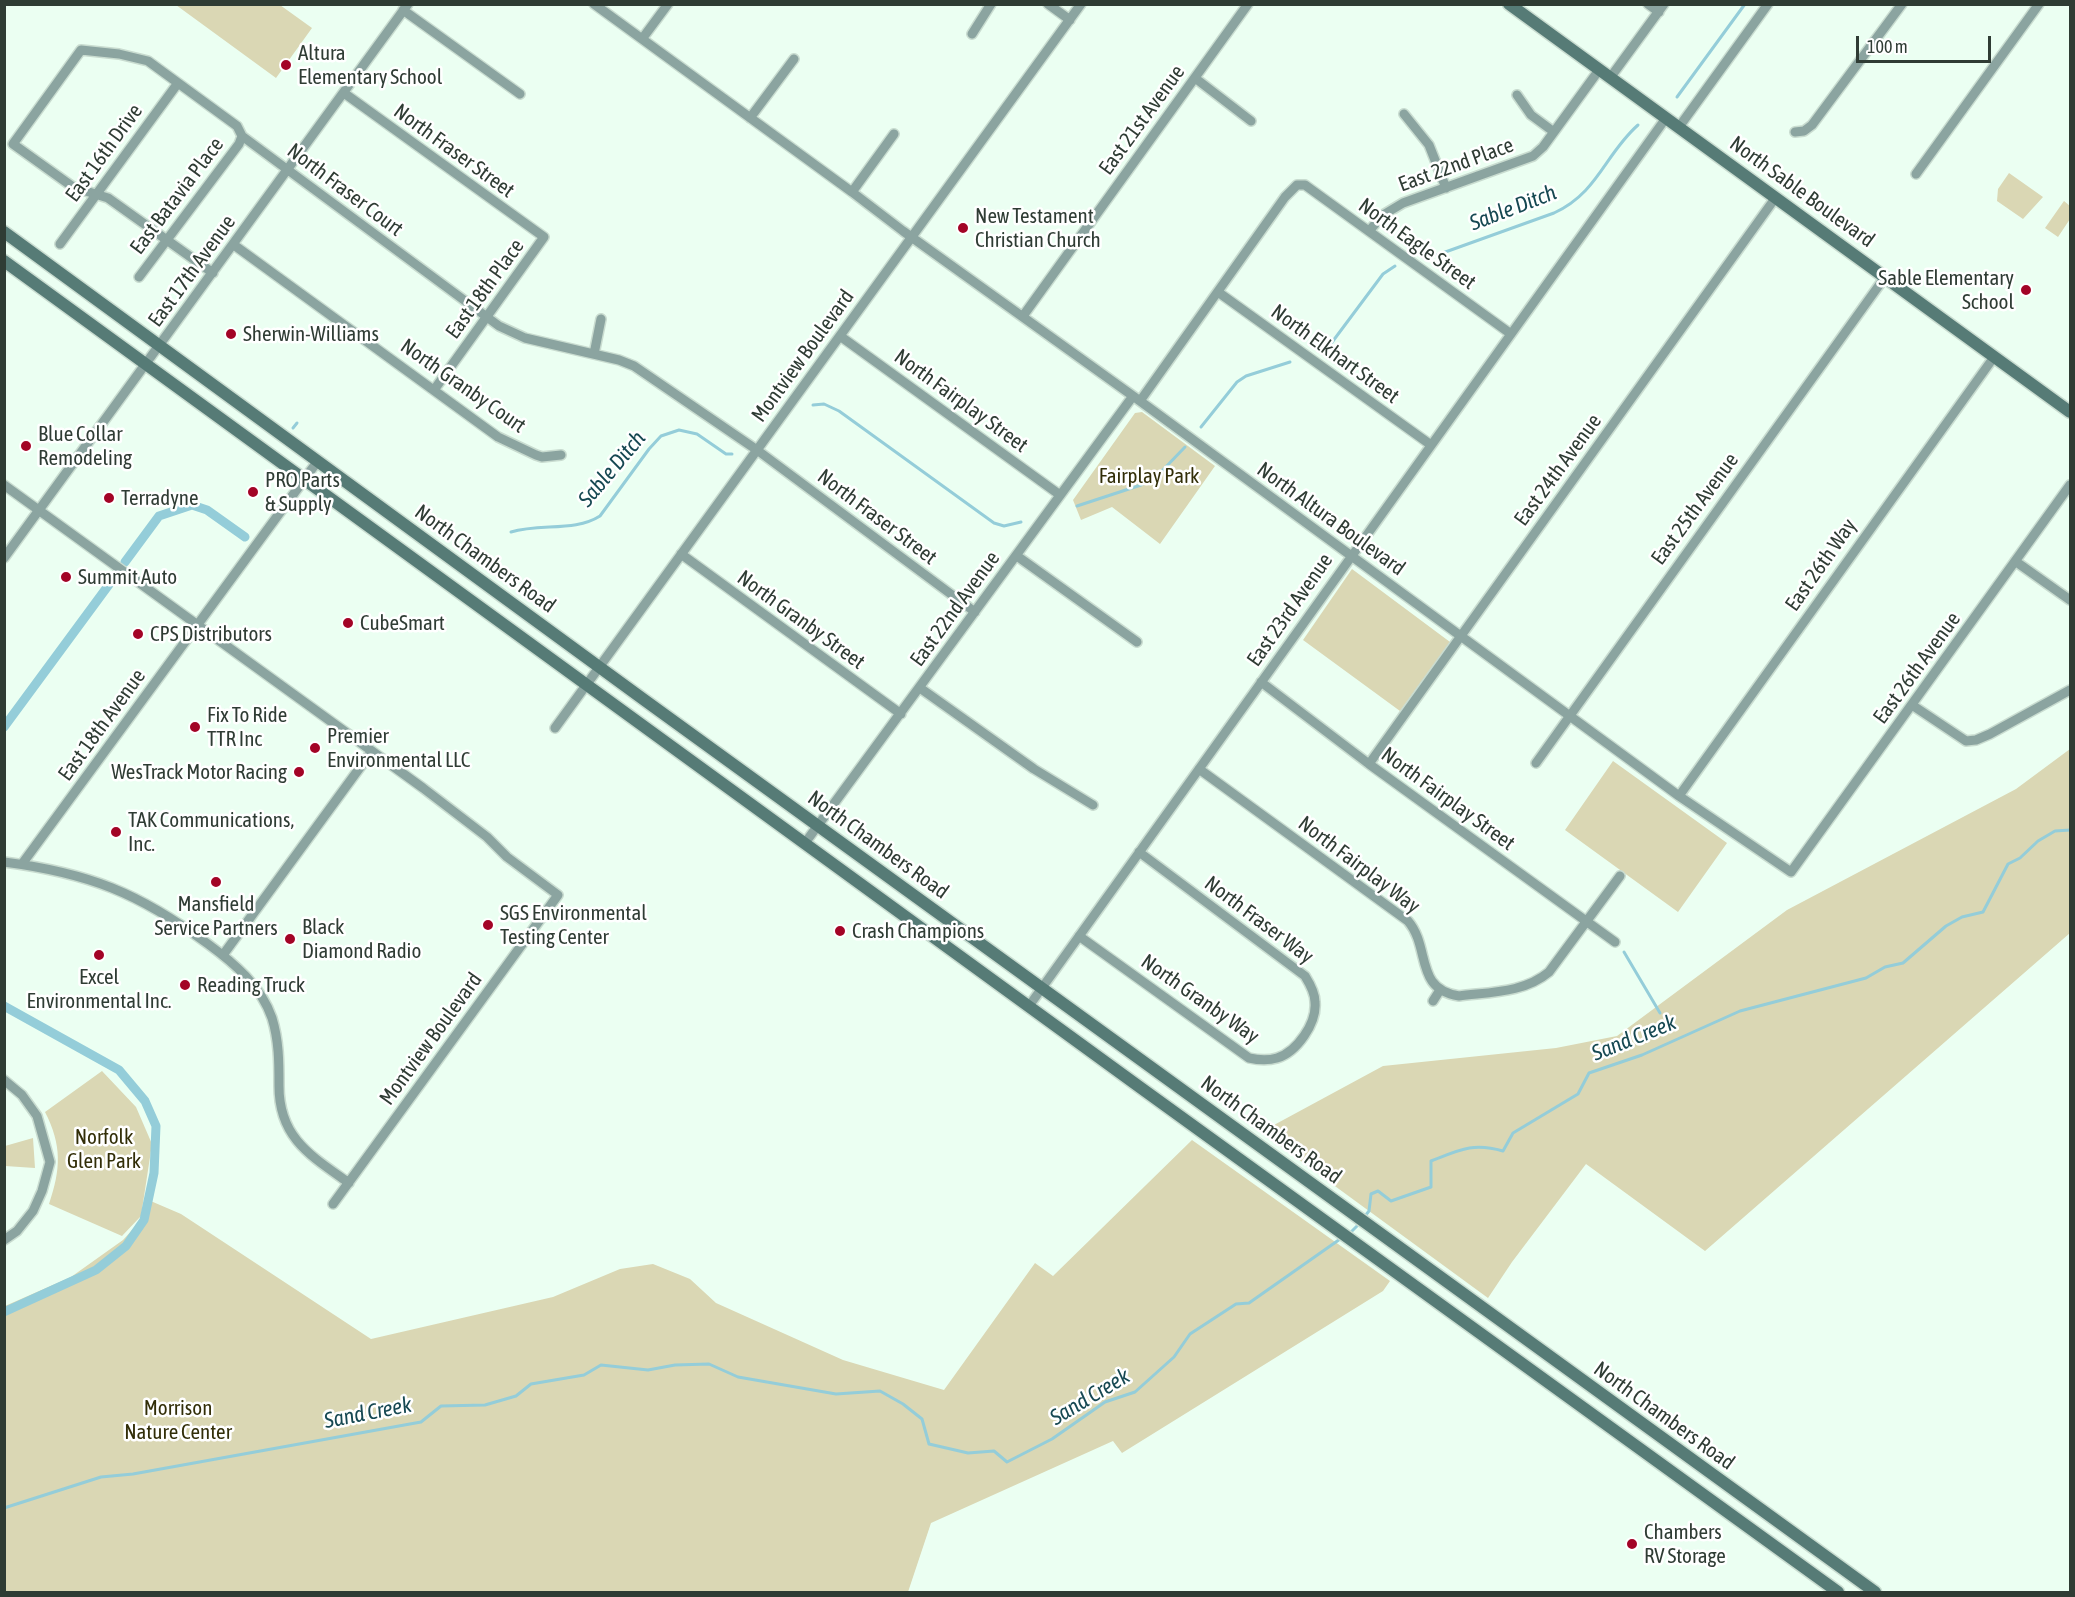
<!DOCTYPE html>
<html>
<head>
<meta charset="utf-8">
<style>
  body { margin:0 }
  #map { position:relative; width:2075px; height:1597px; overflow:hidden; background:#ebfff2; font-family:"Asap Condensed",sans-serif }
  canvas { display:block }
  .frame { position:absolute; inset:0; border:6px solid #2f3c34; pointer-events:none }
  .scale { position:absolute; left:1856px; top:36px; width:135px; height:27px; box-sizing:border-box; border:3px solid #2f3c34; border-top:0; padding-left:8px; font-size:18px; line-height:21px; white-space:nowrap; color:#2f3c34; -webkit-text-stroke:4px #fff; paint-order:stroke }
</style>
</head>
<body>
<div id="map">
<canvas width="2075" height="1597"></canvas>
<div class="frame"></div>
<div class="scale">100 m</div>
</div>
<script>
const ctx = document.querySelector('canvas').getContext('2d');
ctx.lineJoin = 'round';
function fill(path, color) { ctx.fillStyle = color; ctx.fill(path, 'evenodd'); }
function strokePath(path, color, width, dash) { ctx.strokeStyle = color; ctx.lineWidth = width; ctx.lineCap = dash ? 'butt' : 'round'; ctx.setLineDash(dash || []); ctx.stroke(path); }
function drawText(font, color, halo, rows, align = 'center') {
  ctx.font = font + ' "Asap Condensed",sans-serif'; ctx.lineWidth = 5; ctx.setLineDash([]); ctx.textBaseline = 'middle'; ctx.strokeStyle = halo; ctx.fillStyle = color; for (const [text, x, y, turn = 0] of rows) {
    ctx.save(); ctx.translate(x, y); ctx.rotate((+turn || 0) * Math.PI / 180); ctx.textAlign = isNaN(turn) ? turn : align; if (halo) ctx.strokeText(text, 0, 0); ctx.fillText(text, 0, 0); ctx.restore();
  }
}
fill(new Path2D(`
  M176,5H280L312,28L276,78Z
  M2009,173L2043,197L2023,219L1997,201L1998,189Z
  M2064,201L2070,206V219L2058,237L2045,228Z
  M1142,412L1215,466L1160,544L1112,507L1081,520L1073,500L1135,413Z
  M1352,569L1450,642L1400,711L1303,640Z
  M2070,749V933L1705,1251L1586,1164L1512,1262L1488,1298L1261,1132L1383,1066L1556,1048L1617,1036L1787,910L2016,789Z
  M1613,761L1727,843L1678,912L1565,830Z
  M102,1071L136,1107L152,1144L141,1216L122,1236L49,1204C61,1169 62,1145 45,1112Z
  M33,1138L35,1168L5,1166V1146Z
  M1192,1140L1390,1281L1383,1291L1122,1453L1113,1441L931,1523L908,1592H5V1306L71,1277L123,1240L143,1218L146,1199L181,1214L371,1339L553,1297L620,1269L653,1264L690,1279L716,1303L843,1360L944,1390L1035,1263L1053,1276Z`), '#dad7b4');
strokePath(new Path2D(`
  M1677,97L1745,4
  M1437,255L1554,213C1598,193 1605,154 1638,125
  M1327,349L1383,274L1395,266
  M813,405L824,404L839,411L994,523L1004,526L1021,522
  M1201,427L1237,382L1246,376L1290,362
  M293,428L297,423
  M1077,506L1141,485L1160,473L1185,447
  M511,532C540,523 575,532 600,516L649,449L661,436L679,430L697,434L726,454H732
  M1624,952L1660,1013
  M1365,1216L1369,1211L1371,1194L1378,1191L1391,1201L1431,1187V1161C1459,1150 1473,1142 1503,1151L1513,1133L1578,1094L1589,1073L1642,1055L1740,1011L1866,978L1885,967L1903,963L1946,926L1962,917L1983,912L2008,864L2020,858L2038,841L2055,831L2070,830
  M1349,1234L1361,1222
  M4,1508L101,1477L133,1474L421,1422L441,1406L485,1405L516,1396L531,1384L584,1375L601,1365L648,1370L675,1365L709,1364L738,1377L836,1394L880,1391L903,1404L922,1419L929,1444L968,1453L994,1451L1007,1462L1052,1439L1105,1402L1135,1392L1174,1357L1190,1334L1236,1304L1249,1303L1343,1237`), '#94cdd9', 3);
strokePath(new Path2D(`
  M125,562L159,516L192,505L207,510L245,537
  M4,727L116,575
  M4,1006L119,1070L145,1101L156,1126L154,1173L144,1220L126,1246L96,1270L4,1312`), '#94cdd9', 9);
const street = new Path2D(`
  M594,4L852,192L903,231L1140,401L1679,796L1791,872L2070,485
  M1048,4L1070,20
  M1648,4L1659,12
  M403,10L520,94
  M972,34L991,4
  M642,39L668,4
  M1195,78L1251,121
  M1610,78L1664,4
  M344,93L544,237L434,390
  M1517,95L1531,115L1554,132
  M1404,114L1429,145L1446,188
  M750,118L794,59
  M1679,127L1768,4
  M1795,132L1804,131L1812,125L1902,4
  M1916,174L2039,4
  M852,192L894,134
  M1369,231L1383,215L1403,203L1533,156L1543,147L1599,70
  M60,244L178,83
  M234,245L498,437L536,455L542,457L561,455
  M213,273L108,198L73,187L13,144L81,50L119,54L148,61L237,126L242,136L499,326L525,338L619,360L634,366L757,450L975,612
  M139,277L239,144L242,136
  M1218,292L1431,445
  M1023,316L1248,4
  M840,336L1060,495
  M594,354L601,319
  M1140,401L1285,197L1297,185H1305L1511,334
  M4,485L423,788L487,837L507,857L558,895L333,1204
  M681,554L901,714
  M1017,556L1137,642
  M4,558L408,4
  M2015,561L2070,600
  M1261,682L1369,764L1615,942
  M920,688L1034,769L1093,805
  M1912,705L1966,741L1976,740L1990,734L2070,690
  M555,728L1081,4
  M1536,763L1885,277
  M1369,764L1776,197
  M1199,769L1408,921C1431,948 1414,989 1459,996C1490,992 1524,993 1549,972L1620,876
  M1679,796L1994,357
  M805,843L1133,396
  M4,862C89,873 139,893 208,944C234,963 261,986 272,1018C279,1041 279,1062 279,1086C279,1138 311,1156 349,1183
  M22,864L317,462
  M1079,936L1249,1058C1258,1060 1267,1061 1277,1058C1297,1052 1317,1023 1315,1002C1315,993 1310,984 1305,976L1139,852
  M223,955L372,751
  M1433,1001L1440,990
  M1029,1006L1666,118
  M4,1080L22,1095L37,1116L50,1162L42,1191L33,1211L17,1231L4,1240`);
const secondary = new Path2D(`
  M1509,4L2070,412
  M4,232L643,699L1875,1592
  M4,261L1141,1088L1838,1592`);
strokePath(street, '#c9dcd0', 12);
strokePath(secondary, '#c9dcd0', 15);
strokePath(street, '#8ba4a0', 9);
strokePath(secondary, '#567b76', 12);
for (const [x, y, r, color] of [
  [286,65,6,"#a30426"],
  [963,228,6,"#a30426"],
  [2026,290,6,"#a30426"],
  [231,334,6,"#a30426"],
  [26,446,6,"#a30426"],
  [253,492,6,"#a30426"],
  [109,498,6,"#a30426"],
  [66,577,6,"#a30426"],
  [348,623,6,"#a30426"],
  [138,634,6,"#a30426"],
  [195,727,6,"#a30426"],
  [315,748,6,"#a30426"],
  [299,772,6,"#a30426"],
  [116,832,6,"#a30426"],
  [216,882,6,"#a30426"],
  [488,925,6,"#a30426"],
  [840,931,6,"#a30426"],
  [290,939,6,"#a30426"],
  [99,955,6,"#a30426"],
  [185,985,6,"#a30426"],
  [1632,1544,6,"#a30426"]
]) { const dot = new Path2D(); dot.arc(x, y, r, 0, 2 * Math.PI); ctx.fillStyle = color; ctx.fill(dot); strokePath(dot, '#fff', 2); }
drawText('21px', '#2f3c34', '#fff', [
  ["Altura",298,53],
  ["Elementary School",298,77],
  ["New Testament",975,216],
  ["Christian Church",975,240],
  ["Sable Elementary",2014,278,"right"],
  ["School",2014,302,"right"],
  ["Sherwin-Williams",243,334],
  ["Blue Collar",38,434],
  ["Remodeling",38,458],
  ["PRO Parts",265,480],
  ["& Supply",265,504],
  ["Terradyne",121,498],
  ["Summit Auto",78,577],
  ["CubeSmart",360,623],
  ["CPS Distributors",150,634],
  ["Fix To Ride",207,715],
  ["TTR Inc",207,739],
  ["Premier",327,736],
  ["Environmental LLC",327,760],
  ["WesTrack Motor Racing",287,772,"right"],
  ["TAK Communications,",128,820],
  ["Inc.",128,844],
  ["Mansfield",216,904,"center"],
  ["Service Partners",216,928,"center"],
  ["SGS Environmental",500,913],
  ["Testing Center",500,937],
  ["Black",302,927],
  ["Diamond Radio",302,951],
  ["Crash Champions",852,931],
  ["Excel",99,977,"center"],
  ["Environmental Inc.",99,1001,"center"],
  ["Reading Truck",197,985],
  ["Chambers",1644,1532],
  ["RV Storage",1644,1556]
], 'left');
drawText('21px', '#2f3c34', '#fff', [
  ["East 21st Avenue",1142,120,-54],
  ["North Fraser Street",454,151,36],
  ["East 16th Drive",104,153,-54],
  ["East 22nd Place",1456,165,-20],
  ["North Fraser Court",345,190,37],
  ["North Sable Boulevard",1802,192,36],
  ["East Batavia Place",177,196,-53],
  ["North Eagle Street",1417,244,36],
  ["East 17th Avenue",192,271,-54],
  ["East 18th Place",485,289,-54],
  ["North Elkhart Street",1335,354,36],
  ["Montview Boulevard",803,356,-54],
  ["North Granby Court",463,386,35],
  ["North Fairplay Street",961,401,36],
  ["East 24th Avenue",1558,470,-54],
  ["East 25th Avenue",1695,509,-54],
  ["North Fraser Street",877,517,37],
  ["North Altura Boulevard",1331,519,36],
  ["North Chambers Road",485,559,36],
  ["East 26th Way",1821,565,-55],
  ["East 22nd Avenue",955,609,-54],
  ["East 23rd Avenue",1290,610,-55],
  ["North Granby Street",801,620,36],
  ["East 26th Avenue",1917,668,-54],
  ["East 18th Avenue",102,725,-54],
  ["North Fairplay Street",1448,799,36],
  ["North Chambers Road",878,845,36],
  ["North Fairplay Way",1359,865,37],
  ["North Fraser Way",1259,920,37],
  ["North Granby Way",1200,999,35],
  ["Montview Boulevard",431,1039,-54],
  ["North Chambers Road",1271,1130,36],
  ["North Chambers Road",1664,1416,36]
]);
drawText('21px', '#322e08', '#fff', [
  ["Fairplay Park",1149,476],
  ["Norfolk",104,1137],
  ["Glen Park",104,1161],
  ["Morrison",178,1408],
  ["Nature Center",178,1432]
]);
drawText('italic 22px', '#164852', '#fff', [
  ["Sable Ditch",1513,208,-21],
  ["Sable Ditch",612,469,-50],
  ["Sand Creek",1634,1038,-22],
  ["Sand Creek",1090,1397,-31],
  ["Sand Creek",368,1413,-11]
]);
</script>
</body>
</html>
